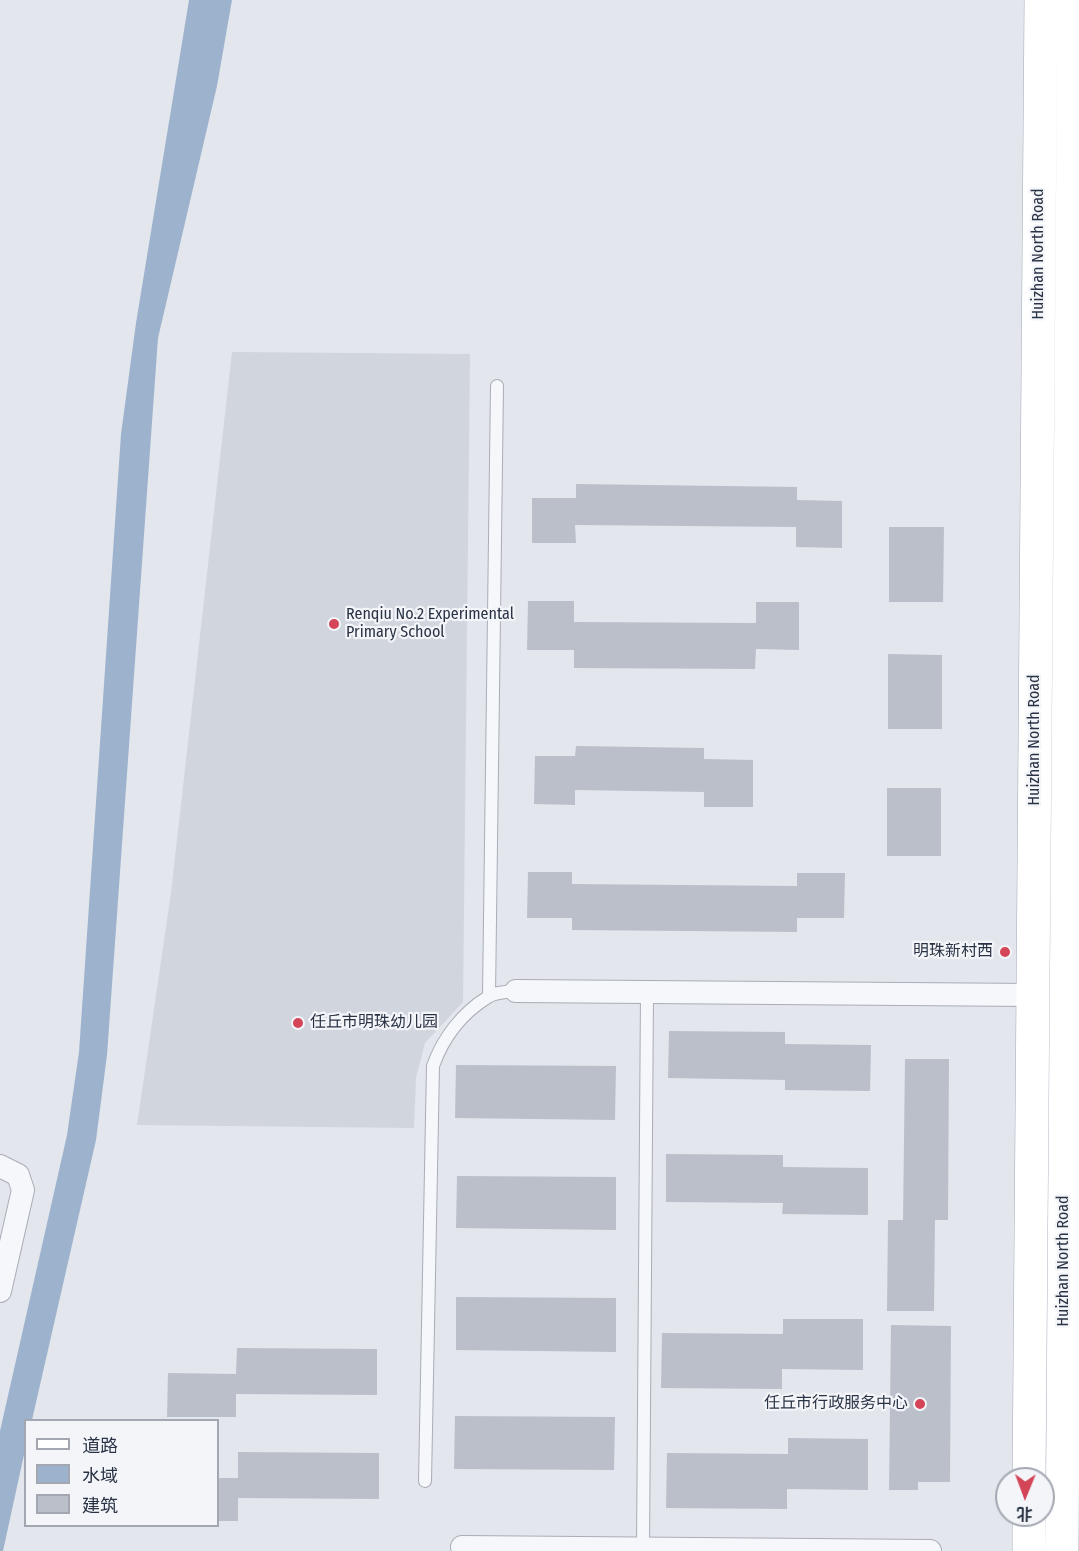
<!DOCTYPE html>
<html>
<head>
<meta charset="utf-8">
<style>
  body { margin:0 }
  #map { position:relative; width:1079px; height:1551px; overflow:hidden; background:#e3e6ec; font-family:"Fira Sans Condensed","Noto Sans SC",sans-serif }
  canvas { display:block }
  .legend { position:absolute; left:24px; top:1419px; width:195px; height:108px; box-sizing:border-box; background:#f3f5f9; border:2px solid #a3a7b1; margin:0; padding:8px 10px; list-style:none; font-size:18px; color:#2a3345 }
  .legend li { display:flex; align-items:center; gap:12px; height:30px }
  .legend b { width:30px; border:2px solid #a3a7b1 }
  .north { position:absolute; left:995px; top:1467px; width:60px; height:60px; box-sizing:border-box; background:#f3f5f9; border:2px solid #a3a7b1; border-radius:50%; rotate:181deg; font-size:16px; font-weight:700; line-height:24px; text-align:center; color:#2a3345 }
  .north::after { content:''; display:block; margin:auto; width:21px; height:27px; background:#d44558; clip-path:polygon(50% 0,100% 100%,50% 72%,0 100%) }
</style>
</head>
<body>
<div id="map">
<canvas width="1079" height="1551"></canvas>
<ul class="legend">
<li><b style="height:8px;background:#fff"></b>道路</li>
<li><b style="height:16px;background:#9db3cd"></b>水域</li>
<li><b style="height:16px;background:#babfca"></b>建筑</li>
</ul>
<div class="north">北</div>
</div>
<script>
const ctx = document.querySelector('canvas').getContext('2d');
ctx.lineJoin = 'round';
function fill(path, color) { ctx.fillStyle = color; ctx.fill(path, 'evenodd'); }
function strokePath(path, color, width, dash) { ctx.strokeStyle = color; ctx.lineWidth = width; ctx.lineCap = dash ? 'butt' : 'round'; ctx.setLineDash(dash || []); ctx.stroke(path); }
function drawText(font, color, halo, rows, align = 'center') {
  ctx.font = font + ' "Fira Sans Condensed","Noto Sans SC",sans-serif'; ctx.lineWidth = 4.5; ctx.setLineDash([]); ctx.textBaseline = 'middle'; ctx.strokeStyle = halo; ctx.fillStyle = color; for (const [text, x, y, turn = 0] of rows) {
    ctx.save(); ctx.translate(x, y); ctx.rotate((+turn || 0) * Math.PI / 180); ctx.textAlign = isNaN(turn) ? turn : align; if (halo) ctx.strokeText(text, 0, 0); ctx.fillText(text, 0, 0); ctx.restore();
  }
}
fill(new Path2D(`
  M232,352L470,354L463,1002L425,1043L416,1078L414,1128L137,1125L171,893Z`), '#d1d5de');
fill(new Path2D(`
  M189,0H232L217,86L158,338L107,1055L96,1140L32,1420H26L25,1450L3,1551H0V1431L67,1135L79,1052L121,434L136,323Z`), '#9db3cd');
fill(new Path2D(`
  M576,484L797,487V500L842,501V548L796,547V527L575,525L576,543H532V498H576Z
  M889,527H944L943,602H889Z
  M528,601H574V622L756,623V602H799V650L756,649L755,669L574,668V650H527Z
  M888,654L942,655V729H888Z
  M576,746L704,748V759L753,760V807H704V792L575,790V805L534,804L535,756H575Z
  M887,788H941V856H887Z
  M528,872H572V884L797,886V873H845L844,918H797V932L572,930V918H527Z
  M669,1031L785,1032V1044L871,1045L870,1091L785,1090V1080L668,1078Z
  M905,1059H949L948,1220H935L934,1311H887L888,1220H903Z
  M456,1065L616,1066L615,1120L455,1118Z
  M666,1154L783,1155V1167L868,1168V1215L782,1214L783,1203L666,1202Z
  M457,1176L616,1177V1230L456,1228Z
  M456,1297L616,1298V1352L456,1350Z
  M783,1319H863V1370L782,1369V1389L661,1388L662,1333L783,1334Z
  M891,1325L951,1326L950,1482H918V1490H889Z
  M237,1348L377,1349V1395L236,1394V1417H167L168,1373L236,1374Z
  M455,1416L615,1417L614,1470L454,1469Z
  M788,1438L868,1439V1490L787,1489V1509L666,1508L667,1453L788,1454Z
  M238,1452L379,1453V1499L238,1498V1521H218V1478H238Z`), '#babfca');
const service = new Path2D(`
  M489,995L497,386
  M425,1481L433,1066C443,1038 462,1013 488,997C495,992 507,992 516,991
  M643,1549L647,992`);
const minor = new Path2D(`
  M516,991L1033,995
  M0,1166L18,1175L23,1190L0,1291
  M462,1547L930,1551`);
const primary = new Path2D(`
  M1029,1479L1041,0
  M1029,1551V1515
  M1062,1551L1074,0`);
strokePath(service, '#a8adb7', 14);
strokePath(minor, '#a8adb7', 24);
strokePath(primary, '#a2aab8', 34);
strokePath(service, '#f6f7fa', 12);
strokePath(minor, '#f6f7fa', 22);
strokePath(primary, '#fff', 33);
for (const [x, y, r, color] of [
  [334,624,6,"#d44558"],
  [1005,952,6,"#d44558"],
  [298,1023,6,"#d44558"],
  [920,1404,6,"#d44558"]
]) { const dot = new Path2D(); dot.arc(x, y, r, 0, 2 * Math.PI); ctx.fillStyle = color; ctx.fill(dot); strokePath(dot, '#f3f5f9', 2); }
drawText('16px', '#2a3345', '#f3f5f9', [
  ["Huizhan North Road",1039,254,-90],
  ["Huizhan North Road",1035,740,-90],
  ["Huizhan North Road",1064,1261,-90]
]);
drawText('16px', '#2a3345', '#f3f5f9', [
  ["Renqiu No.2 Experimental",346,615],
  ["Primary School",346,633],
  ["明珠新村西",993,952,"right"],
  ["任丘市明珠幼儿园",310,1023],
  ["任丘市行政服务中心",908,1404,"right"]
], 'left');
</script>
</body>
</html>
